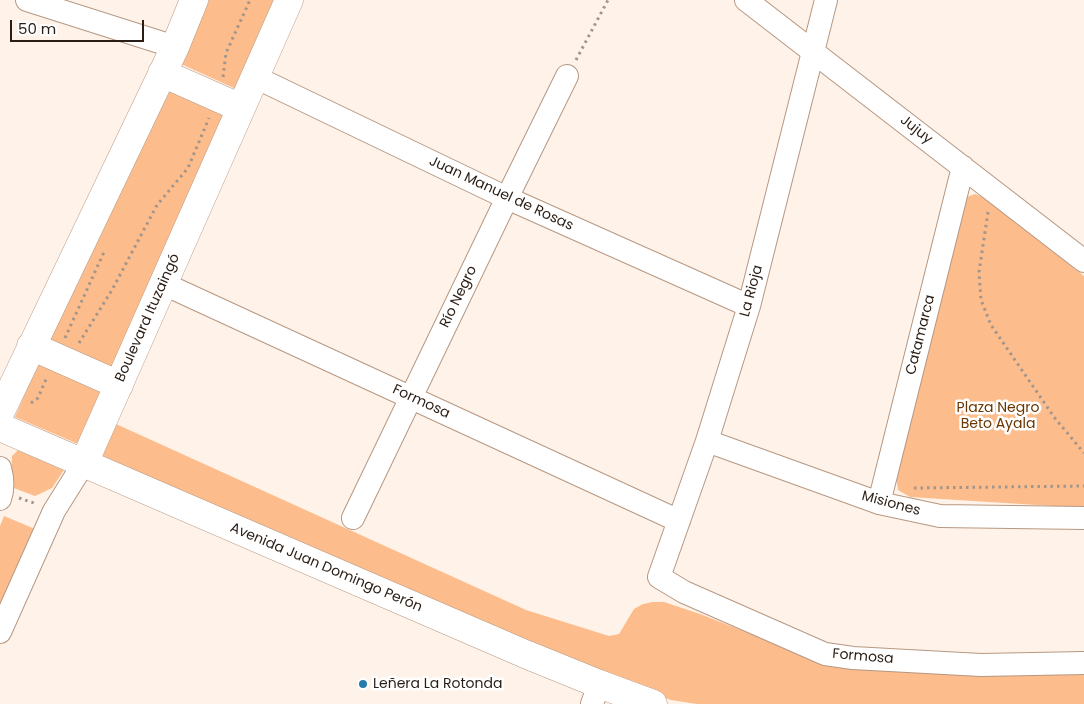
<!DOCTYPE html>
<html>
<head>
<meta charset="utf-8">
<style>
  body { margin:0 }
  #map { position:relative; width:1084px; height:704px; overflow:hidden; background:#fff2e8; font-family:Poppins,sans-serif }
  canvas { display:block }
  .scale { position:absolute; left:10px; top:20px; width:134px; height:22px; box-sizing:border-box; border:2px solid #291d15; border-top:0; padding-left:6px; font-size:15px; line-height:18px; white-space:nowrap; color:#291d15; -webkit-text-stroke:4px #fff; paint-order:stroke }
</style>
</head>
<body>
<div id="map">
<canvas width="1084" height="704"></canvas>
<div class="scale">50 m</div>
</div>
<script>
const ctx = document.querySelector('canvas').getContext('2d');
ctx.lineJoin = 'round';
function fill(path, color) { ctx.fillStyle = color; ctx.fill(path, 'evenodd'); }
function strokePath(path, color, width, dash) { ctx.strokeStyle = color; ctx.lineWidth = width; ctx.lineCap = dash ? 'butt' : 'round'; ctx.setLineDash(dash || []); ctx.stroke(path); }
function drawText(font, color, halo, rows, align = 'center') {
  ctx.font = font + ' Poppins,sans-serif'; ctx.lineWidth = 5; ctx.setLineDash([]); ctx.textBaseline = 'middle'; ctx.strokeStyle = halo; ctx.fillStyle = color; for (const [text, x, y, turn = 0] of rows) {
    ctx.save(); ctx.translate(x, y); ctx.rotate((+turn || 0) * Math.PI / 180); ctx.textAlign = isNaN(turn) ? turn : align; if (halo) ctx.strokeText(text, 0, 0); ctx.fillText(text, 0, 0); ctx.restore();
  }
}
fill(new Path2D(`
  M209,0H275L236,89L181,64Z
  M168,90L224,114L113,369L48,342Z
  M975,194L987,199L1084,276V508L910,497L898,490L896,476L967,197Z
  M38,364L101,391L78,444L15,417Z
  M116,424L526,610L609,636L619,634L634,609L643,604L653,602H664L700,614L823,662L1084,674V704H697L671,700L643,690L522,644L101,455Z
  M18,450L64,470L52,488L35,496L11,487L12,456Z
  M4,516L35,529L0,612V526Z`), '#fdbc8b');
const minor = new Path2D(`
  M27,0L175,47
  M746,0L1084,261
  M826,0L749,306L707,441L659,577L684,592L825,654L853,658L981,665L1084,663
  M255,77L507,198L749,306
  M164,284L679,521
  M707,441L879,503L940,516L1084,518
  M0,468C3,479 4,488 0,499
  M879,503L963,167
  M353,518L507,198L567,76
  M0,632L54,511L84,463
  M592,704L599,684`);
const major = new Path2D(`
  M162,73L241,108
  M31,346L119,385
  M0,413L175,47L194,0
  M0,427L525,654L599,684L653,704
  M84,463L289,0`);
strokePath(minor, '#b69882', 24);
strokePath(major, '#b69882', 29);
strokePath(new Path2D(`
  M576,60L608,0
  M223,77L226,53L250,0
  M988,212L979,272L981,300L991,325L1054,417L1084,453
  M65,338L104,252
  M79,343L112,290L157,205L188,168L209,118
  M31,403L38,398L47,377
  M914,488L1084,486
  M19,498L37,504`), '#a1958c', 3, [2.5, 4]);
strokePath(minor, '#fff', 22);
strokePath(major, '#fff', 28);
for (const [x, y, r, color] of [
  [363,684,5,"#257bab"]
]) { const dot = new Path2D(); dot.arc(x, y, r, 0, 2 * Math.PI); ctx.fillStyle = color; ctx.fill(dot); strokePath(dot, '#fff', 2); }
drawText('14px', '#291d15', '#fff', [
  ["Jujuy",916,130,38],
  ["Juan Manuel de Rosas",501,194,25],
  ["La Rioja",752,291,-75],
  ["Río Negro",459,297,-64],
  ["Boulevard Ituzaingó",148,318,-66],
  ["Catamarca",921,335,-76],
  ["Formosa",421,402,25],
  ["Misiones",891,504,15],
  ["Avenida Juan Domingo Perón",326,568,23],
  ["Formosa",863,657,5]
]);
drawText('14px', '#6b3600', '#fff', [
  ["Plaza Negro",998,408],
  ["Beto Ayala",998,424]
]);
drawText('14px', '#291d15', '#fff', [
  ["Leñera La Rotonda",373,684]
], 'left');
</script>
</body>
</html>
